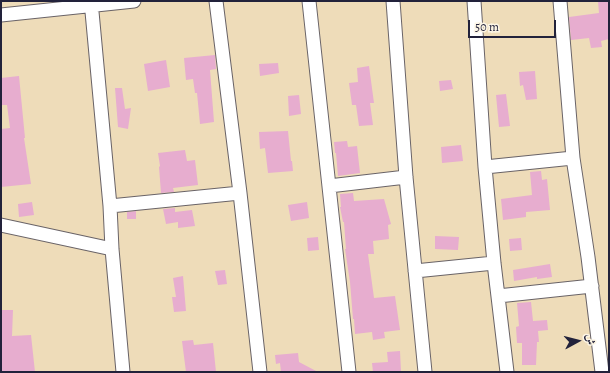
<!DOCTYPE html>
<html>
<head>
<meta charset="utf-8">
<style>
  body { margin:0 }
  #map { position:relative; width:610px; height:373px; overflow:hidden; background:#eedcb9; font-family:Alegreya,Amiri,serif }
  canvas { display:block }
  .frame { position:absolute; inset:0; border:2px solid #22223b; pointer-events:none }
  .north { position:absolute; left:558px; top:321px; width:40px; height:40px; -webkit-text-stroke:3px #fcf5e5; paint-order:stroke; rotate:83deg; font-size:11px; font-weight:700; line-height:16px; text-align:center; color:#22223b }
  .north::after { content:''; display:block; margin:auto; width:14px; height:18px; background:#22223b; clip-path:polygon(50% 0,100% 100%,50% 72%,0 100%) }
  .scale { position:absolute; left:468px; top:20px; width:88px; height:18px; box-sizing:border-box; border:2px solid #22223b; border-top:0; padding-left:5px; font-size:12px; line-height:14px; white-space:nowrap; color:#22223b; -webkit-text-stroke:3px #fcf5e5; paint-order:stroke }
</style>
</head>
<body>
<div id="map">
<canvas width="610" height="373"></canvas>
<div class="frame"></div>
<div class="north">ش</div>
<div class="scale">50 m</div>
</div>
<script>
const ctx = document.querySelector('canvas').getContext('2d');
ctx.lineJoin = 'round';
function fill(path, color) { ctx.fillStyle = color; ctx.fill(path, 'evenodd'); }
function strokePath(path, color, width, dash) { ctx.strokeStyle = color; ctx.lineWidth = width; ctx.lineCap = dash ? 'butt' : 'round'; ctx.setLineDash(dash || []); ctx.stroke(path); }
fill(new Path2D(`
  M598,1H609V39L601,41L602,47L591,48L589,38L571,40L569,17L599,13Z
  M215,55L216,69L210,70L214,122L200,124L197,93H195L193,79L186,80L184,58Z
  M166,60L170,87L148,91L144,64Z
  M278,63L279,73L260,76L259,64Z
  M369,66L374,103H370L373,125L359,126L356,105H352L349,83L358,82L357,68Z
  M535,71L537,99L526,100L523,85L520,86L519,72Z
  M19,76L25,138H24L31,184L1,187V129L10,128L7,105H1V78Z
  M451,80L453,89L440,91L439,81Z
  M115,88H122L125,109L131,108L128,129L118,127Z
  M506,94L510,126L499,127L496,95Z
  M299,95L301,114L289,116L288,96Z
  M288,131L291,161H292L293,171L268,173L265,148L260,149L259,132Z
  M347,141L348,147L357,146L360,173L338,176L336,153H335L334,142Z
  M461,145L463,161L442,163L441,147Z
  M185,150L187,161L195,160L198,185L173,188L174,192L161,193L159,167L160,166L158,153Z
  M541,171L542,180L547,179L550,210L526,212V217L503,220L501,199L532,195L530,172Z
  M353,193L354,201L384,199L391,224L388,225L389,239L373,241L374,254H368L374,298L395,296L400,330L384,332L385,338L373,340L372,332L355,334L354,319H353L350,282L345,249H346L344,222H343L340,207H341L340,194Z
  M32,202L34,215L19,217L18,204Z
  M307,202L309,218L291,221L288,205Z
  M175,208V212L192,210L195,226L178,228V222L166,224L163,209Z
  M136,211V219H127V212Z
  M435,236L459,237L458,250L435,249Z
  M318,237L319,250L308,251L307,238Z
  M521,238L522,250L510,251L509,239Z
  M550,264L552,277L537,279V277L514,281L513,270Z
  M225,270L227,284L218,285L215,271Z
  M183,276L186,311L174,312L172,297H176L173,278Z
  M531,302L533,321L547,320L548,330L538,331L539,342H537L536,365H522V343H517L516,327L519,326L517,303Z
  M1,310H13L12,336L31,335L35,372H1Z
  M193,340L194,345L213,343L216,372H186L182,341Z
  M400,351L401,372H373L372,363L388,362L387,352Z
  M298,353L299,362L318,372H281L280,363L276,364L275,355Z`), '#e7adcf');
const minor = new Path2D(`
  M91,1L110,206L112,249L123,372
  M216,1L240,193L260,372
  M309,1L349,372
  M393,1L406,177L425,372
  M474,1L485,167L494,263L507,372
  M560,1L573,158L588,257L602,372
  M1,15L134,1
  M485,167L573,158
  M329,186L406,177
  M110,206L240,193
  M1,225L112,249
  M415,271L494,263
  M498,296L592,286`);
strokePath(minor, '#696367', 15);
strokePath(minor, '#fff', 13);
</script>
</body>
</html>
